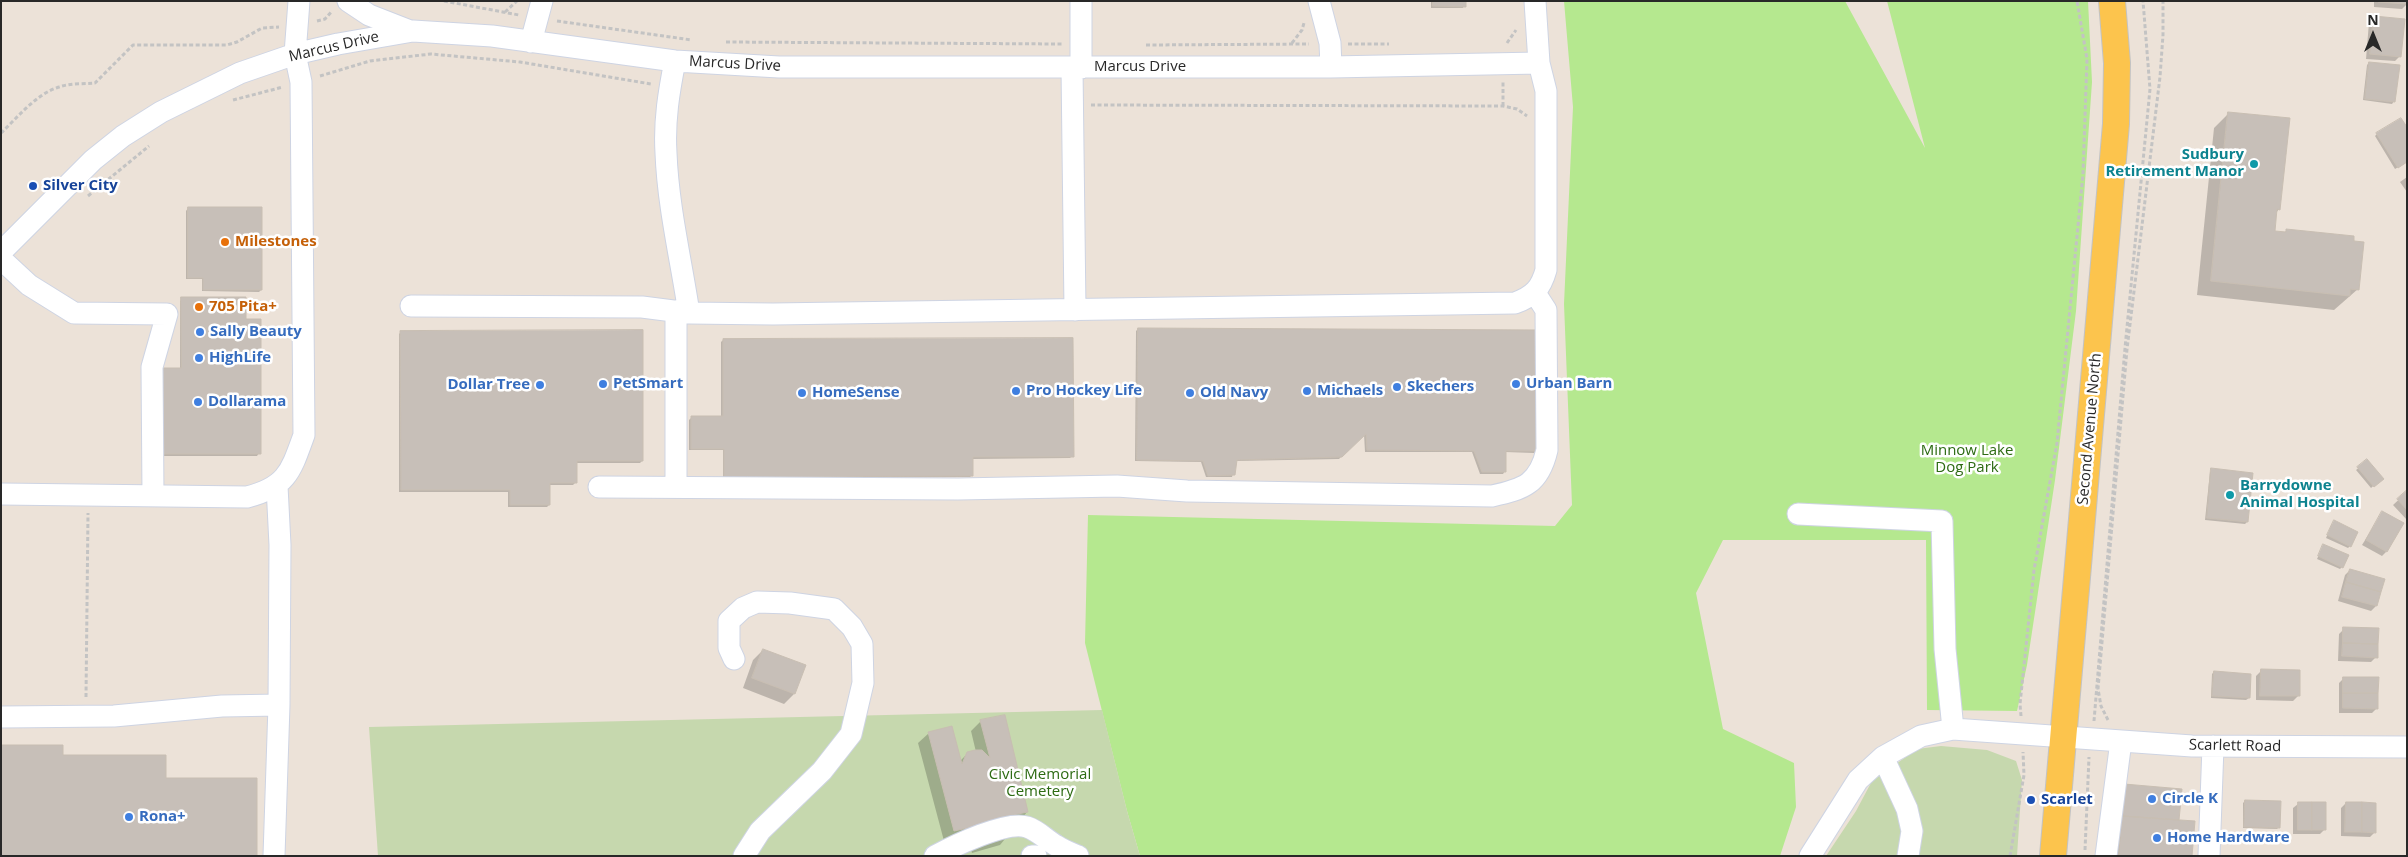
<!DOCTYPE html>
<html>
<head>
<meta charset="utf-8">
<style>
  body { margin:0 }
  #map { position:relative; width:2408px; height:857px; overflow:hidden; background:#ece2d8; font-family:"Open Sans",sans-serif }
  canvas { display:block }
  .frame { position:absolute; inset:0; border:2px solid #282828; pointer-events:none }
  .north { position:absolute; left:2348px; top:10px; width:50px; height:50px; -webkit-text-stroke:4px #fff; paint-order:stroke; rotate:0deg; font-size:14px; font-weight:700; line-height:20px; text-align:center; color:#282828 }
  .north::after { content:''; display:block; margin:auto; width:18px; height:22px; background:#282828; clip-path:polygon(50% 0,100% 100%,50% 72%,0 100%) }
</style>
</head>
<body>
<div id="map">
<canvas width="2408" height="857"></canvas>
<div class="frame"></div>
<div class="north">N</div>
</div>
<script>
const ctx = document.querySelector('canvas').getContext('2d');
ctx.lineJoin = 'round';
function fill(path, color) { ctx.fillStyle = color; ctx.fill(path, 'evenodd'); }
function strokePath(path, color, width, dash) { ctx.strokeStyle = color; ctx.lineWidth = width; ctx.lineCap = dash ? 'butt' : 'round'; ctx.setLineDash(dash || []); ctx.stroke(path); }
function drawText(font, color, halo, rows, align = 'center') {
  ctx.font = font + ' "Open Sans",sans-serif'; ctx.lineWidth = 5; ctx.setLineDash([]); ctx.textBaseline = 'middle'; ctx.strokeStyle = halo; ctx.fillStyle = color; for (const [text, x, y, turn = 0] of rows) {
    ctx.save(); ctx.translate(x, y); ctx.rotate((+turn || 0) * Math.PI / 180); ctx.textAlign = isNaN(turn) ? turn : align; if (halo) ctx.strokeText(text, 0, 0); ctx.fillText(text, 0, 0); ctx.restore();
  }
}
fill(new Path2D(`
  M1564,1H1845L1925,148L1887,1H2088L2092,82L2076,311L2055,480L2027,665L2017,711L1927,710L1926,540H1723L1696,593L1723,729L1794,763L1796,807L1780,856H1140L1127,811L1085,643L1088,515L1555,526L1572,505L1564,304L1573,107Z`), '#b5e88f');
fill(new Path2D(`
  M1102,710L1127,811L1140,856H378L369,727Z
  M1941,746L1987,750L2016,761L2022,780L2017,856H1826L1856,811L1872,781L1917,749Z`), '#c6d8ae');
fill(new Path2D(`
  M1431,1H1471L1465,2L1463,8H1431Z
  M2374,1H2407V4L2402,9L2374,7Z
  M2374,18L2400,56L2395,61L2366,59L2369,22Z
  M2369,63L2394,101L2392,104L2363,100L2367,65Z
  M2229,113L2279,209L2276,213L2273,232L2284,233L2287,230L2358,289L2334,310L2197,295L2214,128Z
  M2377,134L2407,162L2395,169L2375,136Z
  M2407,177V192L2400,182Z
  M188,208L261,290L259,292L202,291V279H186V211Z
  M182,299L245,320L259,453L257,456H160L180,369V301Z
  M1138,329L1537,451L1534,453L1505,452V471L1503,474H1480L1472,452H1365L1364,434L1339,459L1236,461L1232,477H1206L1201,462L1135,461L1136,331Z
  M401,332L642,461L640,463H575V483L573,485H549V505L547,507H508V492H399V334Z
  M723,340L1072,456L1070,458L972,459V475L970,477L723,478V450H689V420L691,418H721V342Z
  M2367,461L2382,478L2371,488L2356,470Z
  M2212,470L2247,522L2245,524L2205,520L2210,472Z
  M2407,492V520L2393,505Z
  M2382,513L2386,552L2382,556L2362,545Z
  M2332,524L2350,546L2348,548L2326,538Z
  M2323,546L2342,567L2340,569L2317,559Z
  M2350,570L2376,606L2371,611L2338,601L2345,575Z
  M2344,629L2376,657L2371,662L2338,661L2339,634Z
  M763,650L804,666L794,694L784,704L743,688L753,660Z
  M2261,671L2298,696L2293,701L2256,700V676Z
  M2214,672L2249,698L2246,700L2211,698L2212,674Z
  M2344,678L2377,708L2372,713H2339V683Z
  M981,721L1027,812L1000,845L972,853L967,835L944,841L918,743L929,733L960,761L967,754L976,752L971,731Z
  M2122,788L2178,821L2191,856H2117Z
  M2245,801L2279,827L2277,829L2243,828V803Z
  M2346,803L2375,832L2370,837L2341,836V808Z
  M2298,804L2325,829L2320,834H2293V808Z`), '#0003');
const building = new Path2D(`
  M1433,1H1466V7L1433,6Z
  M2407,1V4L2378,2V1Z
  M2374,16L2405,19L2401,57L2370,54Z
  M2369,62L2400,65L2395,102L2365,99Z
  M2228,112L2290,118L2280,210L2277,209L2275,231L2286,232V229L2354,236V241L2364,242L2359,290L2350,289V296L2211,281Z
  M2401,118L2407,127V162L2398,168L2376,133Z
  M188,207H262V290H203V278H188Z
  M181,297H246V319H261V454H161V368H181Z
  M1138,328L1539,330L1538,451H1506V472H1482L1474,451L1367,450L1366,434L1342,457L1237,460L1235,475L1208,476L1203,461L1137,460Z
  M643,330V461H577V483H550V505H510V490H401L400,331Z
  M1073,338L1074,457H973V476L724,477V449H691V416H723V339Z
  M2367,459L2384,479L2374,487L2357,467Z
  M2211,468L2253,473L2248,522L2207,518Z
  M2407,490V510L2397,499Z
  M2382,511L2404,523L2387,552L2366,540Z
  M2334,520L2358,532L2351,547L2327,535Z
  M2323,544L2349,555L2343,568L2318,556Z
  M2350,569L2385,579L2381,592L2346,582Z
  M2346,582L2381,592L2377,606L2342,597Z
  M2343,627L2379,628L2378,644L2343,643Z
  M2343,643L2378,644V658L2342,656Z
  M763,649L806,665L795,694L752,678Z
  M2261,669L2300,670V696H2260Z
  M2214,671L2251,674L2250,698L2212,696Z
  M2343,677H2379L2378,693H2343Z
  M2343,693H2378V709L2343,708Z
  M1005,715L1028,812L1007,816L1012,835L977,826L954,831L928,732L952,726L962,764L967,752L975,750H982L990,758L980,720Z
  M1,745H63V755H166V778H257V856H1Z
  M2124,784L2182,789L2179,820L2122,816Z
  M2245,800L2281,801L2280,828L2244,827Z
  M2298,802H2312V830H2298Z
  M2312,802H2326V830H2312Z
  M2346,802H2362V832H2345Z
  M2362,802L2376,803V833L2362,832Z
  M2122,816L2195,821L2192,856H2119Z`);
fill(building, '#c7bfb8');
strokePath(building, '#c8beb2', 1);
const minor = new Path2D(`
  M348,1L369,15L410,31
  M1081,1V68
  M1319,1L1330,43L1331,67
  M531,42L542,1
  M675,61C669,91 664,121 666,153C668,206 681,260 689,313
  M1072,68L1075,310
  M1,252L93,160L123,136L161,112L240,73L295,54L338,44L413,31L492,36L675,61L779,67H1331L1539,63
  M1,259L29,285L74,313L167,314L152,367L153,495
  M411,306L642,307L689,313L773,314L1515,303C1534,296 1541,288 1546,270V91L1539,63L1535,1
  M676,311V487
  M599,487L958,489L1117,486L1187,491L1492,496C1524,489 1539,484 1547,450L1546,310L1535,293
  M1,494L247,497C287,487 291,471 304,435L301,82L295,54L299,1
  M1798,514L1942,521L1945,649L1953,729
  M734,659L729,648V621L743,608L757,602L790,603L834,609L852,627L862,644L863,683L851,734L822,771L760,831L744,856
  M1,717L114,716L222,706L279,705L280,545L277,486
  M1883,757L1907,809L1912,831L1908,856
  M274,856L279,705
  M935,856C954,846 1007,820 1027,827C1039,831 1046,840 1057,846C1063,850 1071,853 1078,856
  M1032,856H1036
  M1810,856L1858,780L1883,757L1921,736L1953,729L2192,746L2407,747
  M2106,856L2121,741
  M2209,856L2213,746`);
const major = new Path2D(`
  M2053,856L2116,124L2117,63L2112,1`);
strokePath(minor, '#ced4e3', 23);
strokePath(major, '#c3c3c3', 28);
strokePath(new Path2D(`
  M444,1L519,15
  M505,12L517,1
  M317,21L325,19L332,11
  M557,21L692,40
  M726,42L1062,44
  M1292,43L1302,30L1304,23
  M1507,43L1516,30
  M1348,44H1389
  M1146,45L1309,44
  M320,76L370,61L431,54L520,62L651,84
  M233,100L283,87
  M1091,105L1503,106L1517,109L1527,116
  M1503,106V81
  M1,133C18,117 36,94 59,87C70,83 84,84 95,83L133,45H227L237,42L262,28L279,27
  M88,196L149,146
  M86,697L88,513
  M2021,716L2020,704L2034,570L2057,443L2083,174L2087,59L2077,1
  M2108,720L2101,706L2098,689L2127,349L2160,77L2163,35V1
  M2094,721L2125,348L2150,89L2143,1
  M2085,850L2089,757
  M2010,856L2024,775L2023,752`), '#c3c3c3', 3, [4, 2.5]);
strokePath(minor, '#fff', 21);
strokePath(major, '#fcc44d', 26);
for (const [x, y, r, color] of [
  [2254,164,5,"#0f9aa8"],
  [33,186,5,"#1a4fb4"],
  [225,242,5,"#e8710a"],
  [199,307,5,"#e8710a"],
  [200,332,5,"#3f7fe0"],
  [199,358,5,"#3f7fe0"],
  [603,384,5,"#3f7fe0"],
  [1516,384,5,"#3f7fe0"],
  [540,385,5,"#3f7fe0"],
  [1397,387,5,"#3f7fe0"],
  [1016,391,5,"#3f7fe0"],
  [1307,391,5,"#3f7fe0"],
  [802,393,5,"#3f7fe0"],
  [1190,393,5,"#3f7fe0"],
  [198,402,5,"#3f7fe0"],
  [2230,495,5,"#0f9aa8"],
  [2152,799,5,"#3f7fe0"],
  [2031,800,5,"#1a4fb4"],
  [129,817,5,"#3f7fe0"],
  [2157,838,5,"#3f7fe0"]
]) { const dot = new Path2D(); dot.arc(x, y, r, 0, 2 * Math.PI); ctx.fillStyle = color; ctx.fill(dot); strokePath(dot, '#fff', 2); }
drawText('15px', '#282828', '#fff', [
  ["Marcus Drive",334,47,-13],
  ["Marcus Drive",735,64,3],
  ["Marcus Drive",1140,67],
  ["Second Avenue North",2090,429,-85],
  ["Scarlett Road",2235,746,1]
]);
drawText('bold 15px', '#0d838f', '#fff', [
  ["Sudbury",2244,155],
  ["Retirement Manor",2244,172],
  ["Barrydowne",2240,486,"left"],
  ["Animal Hospital",2240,503,"left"]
], 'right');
drawText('bold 15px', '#164399', '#fff', [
  ["Silver City",43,186],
  ["Scarlet",2041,800]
], 'left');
drawText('bold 15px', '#c56008', '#fff', [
  ["Milestones",235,242],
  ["705 Pita+",209,307]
], 'left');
drawText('bold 15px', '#366cbe', '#fff', [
  ["Sally Beauty",210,332],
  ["HighLife",209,358],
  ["PetSmart",613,384],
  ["Urban Barn",1526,384],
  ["Dollar Tree",530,385,"right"],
  ["Skechers",1407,387],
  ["Pro Hockey Life",1026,391],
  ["Michaels",1317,391],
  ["HomeSense",812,393],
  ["Old Navy",1200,393],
  ["Dollarama",208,402],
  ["Circle K",2162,799],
  ["Rona+",139,817],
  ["Home Hardware",2167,838]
], 'left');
drawText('15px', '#2d6b13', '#fff', [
  ["Minnow Lake",1967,451],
  ["Dog Park",1967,468],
  ["Civic Memorial",1040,775],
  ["Cemetery",1040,792]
]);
</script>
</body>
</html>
